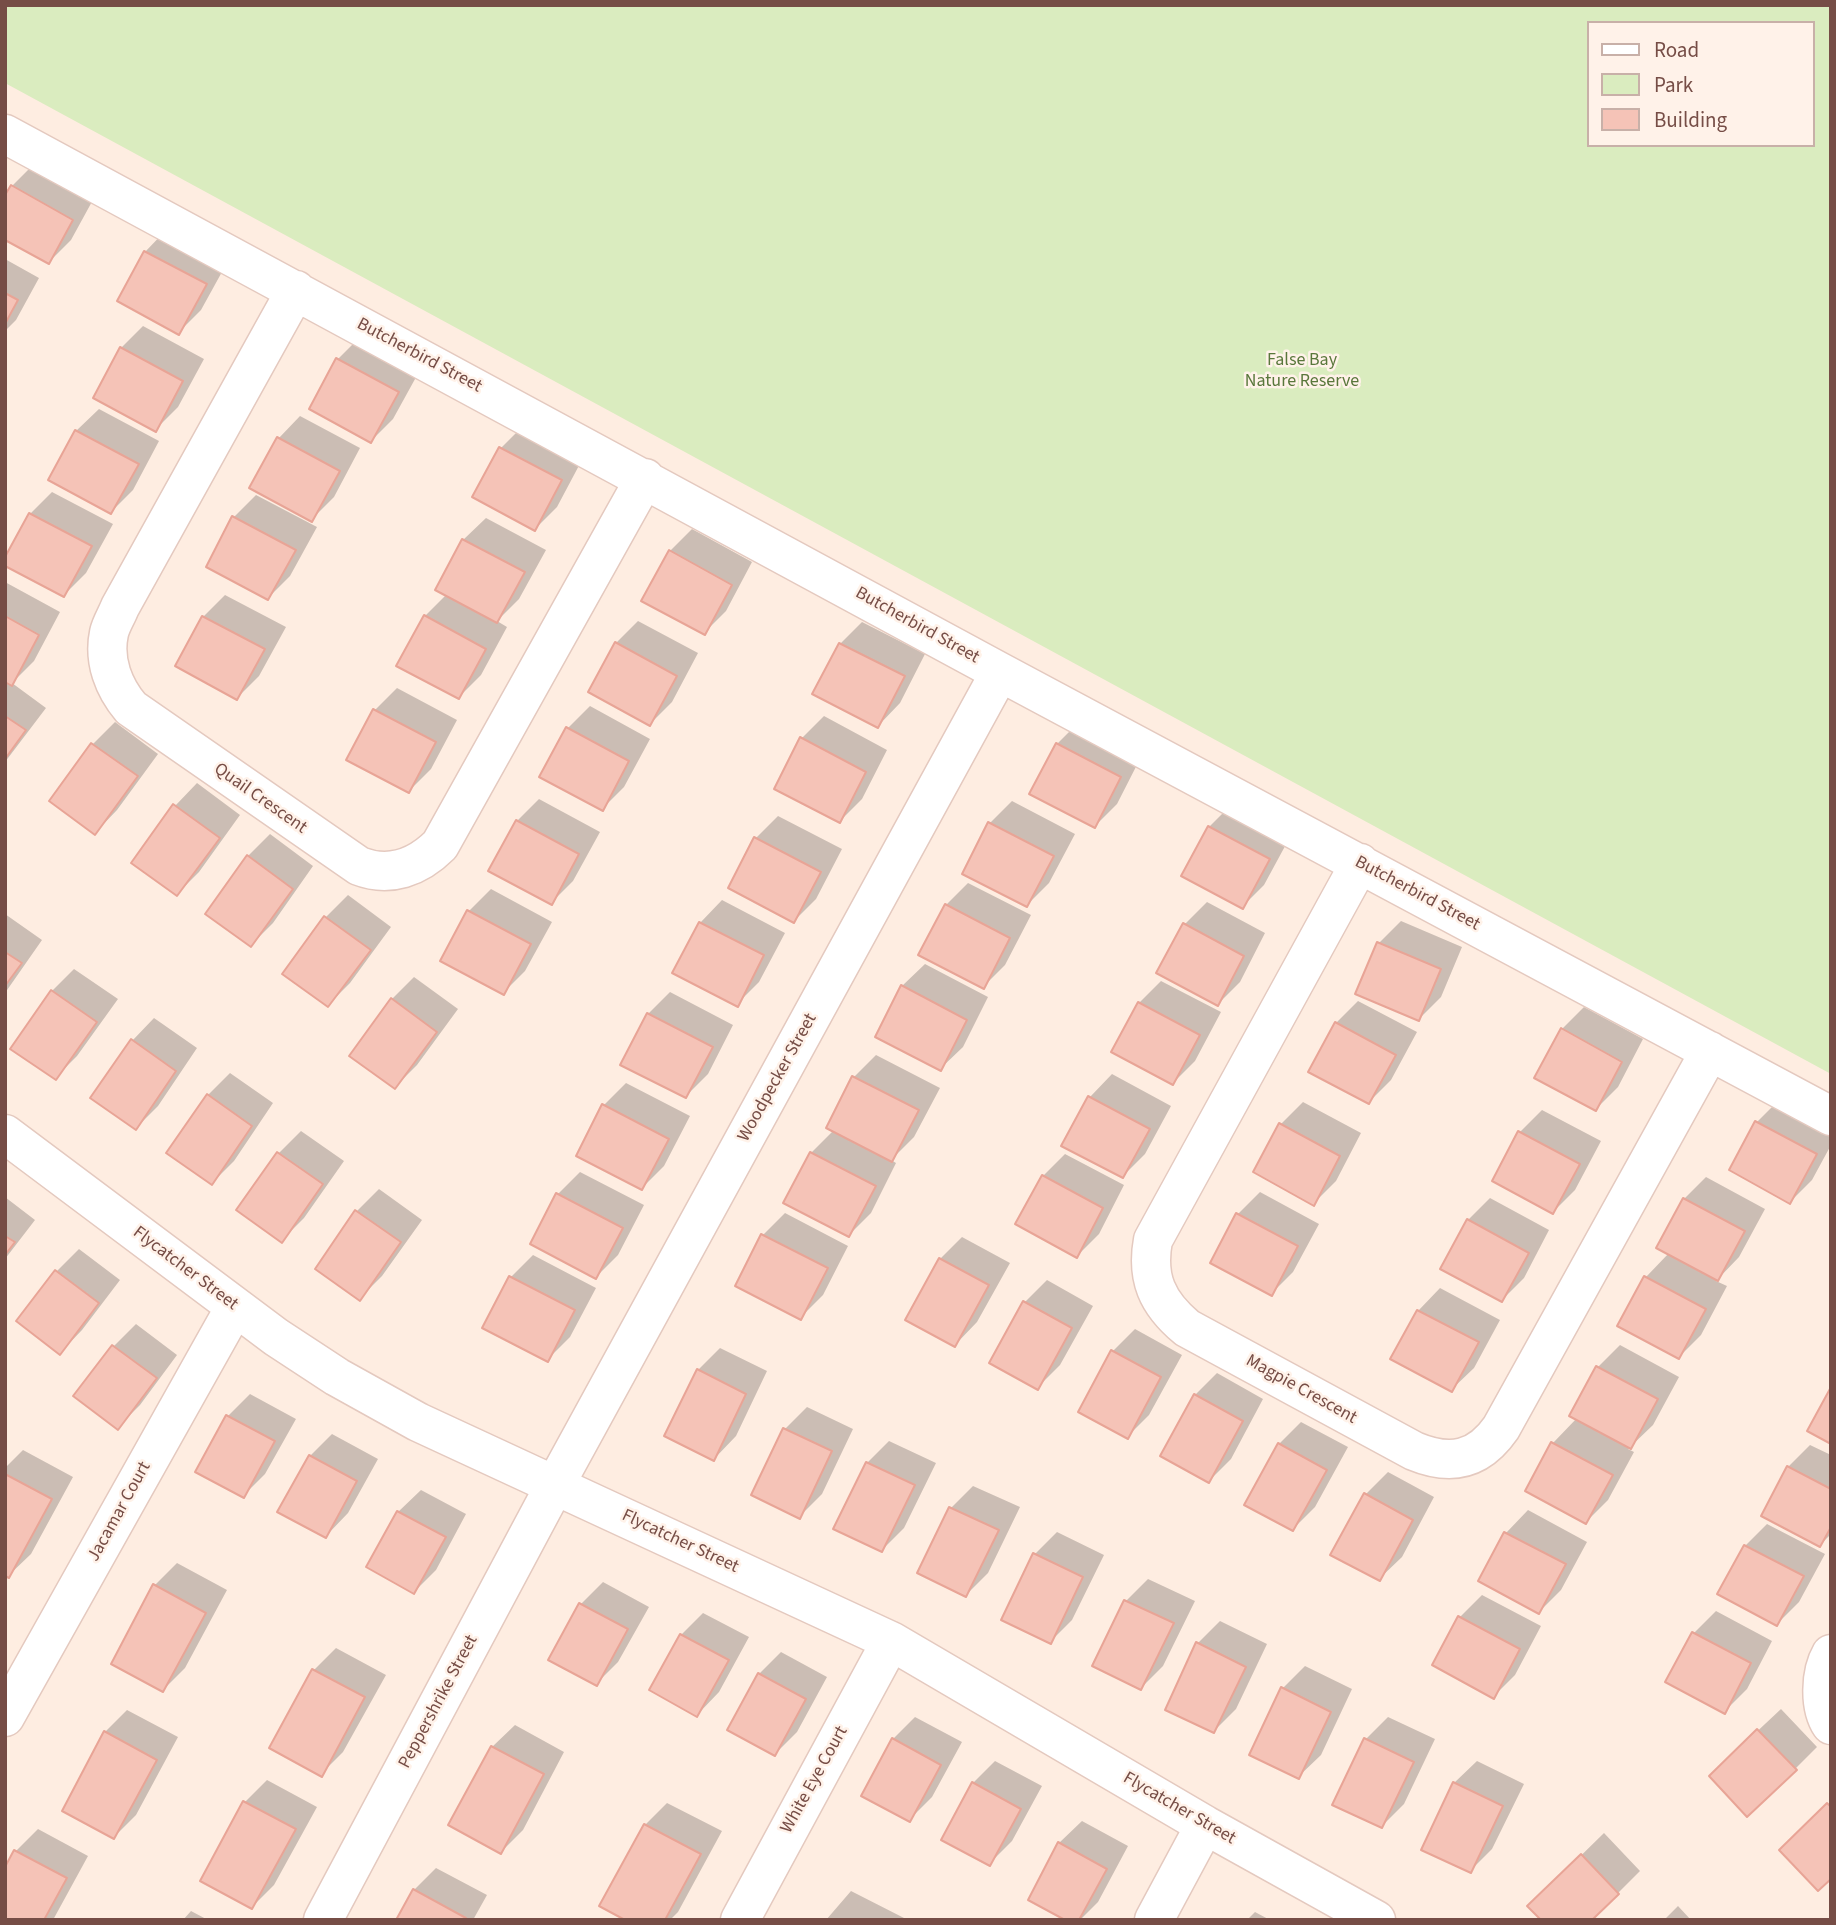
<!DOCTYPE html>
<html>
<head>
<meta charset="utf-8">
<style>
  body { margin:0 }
  #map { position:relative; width:1836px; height:1925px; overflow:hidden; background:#feede1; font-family:"Source Sans 3",sans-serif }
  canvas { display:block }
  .frame { position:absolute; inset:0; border:7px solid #764d46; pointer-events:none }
  .legend { position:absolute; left:1587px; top:21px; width:228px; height:126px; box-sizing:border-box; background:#fff2e9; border:2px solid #c8b0a8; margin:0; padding:9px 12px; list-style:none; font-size:21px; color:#764d46 }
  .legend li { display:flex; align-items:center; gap:14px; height:35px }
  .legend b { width:35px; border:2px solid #c8b0a8 }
</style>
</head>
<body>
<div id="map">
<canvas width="1836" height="1925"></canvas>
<div class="frame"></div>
<ul class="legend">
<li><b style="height:9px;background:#fff"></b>Road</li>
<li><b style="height:19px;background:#daecbf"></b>Park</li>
<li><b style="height:19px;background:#f5c3b7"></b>Building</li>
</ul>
</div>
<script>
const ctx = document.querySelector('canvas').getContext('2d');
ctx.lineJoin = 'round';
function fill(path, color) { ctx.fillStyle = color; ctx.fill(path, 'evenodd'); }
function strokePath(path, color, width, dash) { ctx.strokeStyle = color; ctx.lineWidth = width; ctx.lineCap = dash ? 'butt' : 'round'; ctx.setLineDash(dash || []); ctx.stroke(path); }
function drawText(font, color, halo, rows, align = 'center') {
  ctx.font = font + ' "Source Sans 3",sans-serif'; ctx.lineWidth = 5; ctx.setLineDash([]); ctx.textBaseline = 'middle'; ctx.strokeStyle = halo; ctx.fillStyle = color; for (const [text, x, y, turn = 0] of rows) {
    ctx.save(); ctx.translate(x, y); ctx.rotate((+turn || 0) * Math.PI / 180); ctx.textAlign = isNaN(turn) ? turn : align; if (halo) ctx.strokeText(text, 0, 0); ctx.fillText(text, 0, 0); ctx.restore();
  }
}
fill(new Path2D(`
  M5,5H1831V1074L5,83ZM1589,23H1813V145H1589Z`), '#daecbf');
fill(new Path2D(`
  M34,164L94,198L71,240L49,262L12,186Z
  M167,229L228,261L201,310L179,332L119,301L145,252Z
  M5,259L39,278L16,320L5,331Z
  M143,326L204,359L178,407L155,430L121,348Z
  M360,337L420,370L393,419L371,441L338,359Z
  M99,409L159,441L133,490L111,512L50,480L76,431Z
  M300,416L360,448L334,497L312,519L278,439Z
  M523,426L583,458L557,507L535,529L475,496L501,448Z
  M52,492L113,524L86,573L64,595L30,514Z
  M256,495L317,527L290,576L268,598L208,566L234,517Z
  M486,518L546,550L519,599L497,621L507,627L481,675L459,697L425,616L447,594L463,540Z
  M692,529L752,562L726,611L704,633L670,551Z
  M5,582L60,612L34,661L12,683L46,708L5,762Z
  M225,595L286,627L259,676L237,698L203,617Z
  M638,621L698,653L672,702L650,724L616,643Z
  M862,622L925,654L900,703L878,726L840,644Z
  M397,688L457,720L431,769L409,791L375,710Z
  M590,706L650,739L624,787L602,809L541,777L568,728Z
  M824,716L887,750L862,799L840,821L802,738Z
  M115,722L158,754L117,810L95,833L52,801L93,744Z
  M1079,722L1142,755L1117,804L1095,826L1057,744Z
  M197,783L240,815L199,872L177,894L175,806Z
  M539,799L600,832L573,881L551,903L517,821Z
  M1012,801L1075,834L1049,883L1027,905L990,823Z
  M1231,805L1290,837L1264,885L1242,907L1183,875L1209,827Z
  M778,816L842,849L816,899L794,921L756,838Z
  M270,834L313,866L273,923L251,945L248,856Z
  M968,883L1031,915L1005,965L983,987L946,905Z
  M491,889L552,922L525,971L503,993L469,911Z
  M348,895L391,927L350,983L328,1005L284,974L326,917Z
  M722,900L785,933L759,982L737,1004L700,923Z
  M1207,902L1265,933L1240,982L1218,1004L1159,972L1185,924Z
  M5,914L42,940L5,993Z
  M1401,921L1462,947L1441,997L1419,1019L1379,943Z
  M925,964L988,997L963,1047L940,1069L902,986Z
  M74,969L118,999L77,1056L55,1078L52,991Z
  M414,977L458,1009L417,1065L395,1087L392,999Z
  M1161,981L1221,1012L1195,1061L1173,1083L1139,1003Z
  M670,992L733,1025L708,1074L686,1096L648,1014Z
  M1358,1001L1417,1032L1391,1080L1369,1102L1336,1023Z
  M1584,1007L1643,1039L1618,1087L1596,1109L1562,1029Z
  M154,1018L197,1048L158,1106L136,1128L132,1041Z
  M876,1055L940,1088L914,1137L891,1160L896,1163L871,1213L849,1235L811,1153L834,1130L829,1127L854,1077Z
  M230,1073L273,1103L234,1161L212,1183L208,1095Z
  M1112,1074L1171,1106L1145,1154L1123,1176L1064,1145L1090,1097Z
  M626,1083L690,1116L664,1166L642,1188L604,1105Z
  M1779,1100L1831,1128V1145L1812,1180L1790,1202L1757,1122Z
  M1303,1102L1361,1133L1336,1181L1314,1203L1255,1172L1281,1124Z
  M1542,1110L1601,1141L1575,1190L1553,1212L1520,1132Z
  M301,1131L344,1161L304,1218L282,1240L239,1210L279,1153Z
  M1065,1154L1124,1185L1099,1234L1077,1256L1043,1176Z
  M580,1172L644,1205L618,1255L596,1277L558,1194Z
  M1706,1177L1765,1209L1739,1257L1716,1281L1727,1286L1701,1335L1679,1357L1620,1325L1646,1277L1669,1253L1658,1247L1684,1199Z
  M379,1189L422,1220L382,1276L360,1298L317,1269L357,1211Z
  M1260,1192L1319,1224L1293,1272L1271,1294L1238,1214Z
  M5,1197L35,1220L5,1259Z
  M1490,1198L1549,1230L1524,1278L1502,1300L1468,1220Z
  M785,1213L848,1246L823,1295L801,1317L763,1235Z
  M962,1237L1010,1263L977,1322L955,1345L940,1259Z
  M79,1249L120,1280L82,1330L60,1353L19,1321L57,1271Z
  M533,1255L596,1288L570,1337L548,1359L510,1278Z
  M1047,1280L1093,1306L1060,1365L1038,1387L1025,1302Z
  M1440,1288L1500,1320L1474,1368L1451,1390L1418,1311Z
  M136,1324L177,1355L140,1405L118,1427L76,1396L114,1346Z
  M1135,1329L1182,1355L1149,1415L1127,1437L1113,1351Z
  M1620,1345L1679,1377L1653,1425L1628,1449L1634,1452L1608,1500L1586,1522L1527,1490L1553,1443L1577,1418L1571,1415L1598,1367Z
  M720,1348L767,1371L736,1436L714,1459L698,1370Z
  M1217,1373L1263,1399L1231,1459L1209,1481L1195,1395Z
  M250,1394L296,1419L265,1474L243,1496L228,1416Z
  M807,1407L853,1429L822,1494L800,1516L785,1429Z
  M1301,1422L1348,1447L1315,1507L1293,1529L1279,1444Z
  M332,1434L378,1459L348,1513L326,1536L310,1456Z
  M889,1441L936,1463L904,1528L882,1550L867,1463Z
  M1810,1445L1831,1455V1534L1820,1545L1763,1516L1788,1467Z
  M23,1450L73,1477L31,1554L8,1576L5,1574V1468Z
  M1388,1472L1434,1497L1402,1557L1379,1579L1366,1494Z
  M973,1486L1020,1507L988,1573L966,1595L920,1572L951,1508Z
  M421,1490L466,1514L436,1570L414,1592L398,1512Z
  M1528,1510L1587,1542L1561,1590L1539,1612L1480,1580L1506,1533Z
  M1767,1524L1825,1554L1799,1602L1777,1624L1745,1546Z
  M1057,1532L1104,1555L1072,1620L1050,1642L1035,1554Z
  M177,1563L227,1590L185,1668L163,1690L155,1585Z
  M1148,1579L1195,1601L1163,1666L1141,1688L1126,1601Z
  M603,1582L649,1607L618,1662L596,1684L581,1604Z
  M1482,1595L1541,1626L1515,1675L1493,1697L1460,1617Z
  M1716,1611L1772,1641L1747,1689L1725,1711L1694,1633Z
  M703,1613L749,1637L719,1692L697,1715L681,1635Z
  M1220,1621L1267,1644L1236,1709L1214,1731L1198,1643Z
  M336,1648L386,1675L343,1752L321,1774L314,1670Z
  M781,1652L827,1677L797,1732L775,1754L759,1674Z
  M1305,1666L1352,1689L1321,1755L1298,1777L1283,1688Z
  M1781,1709L1817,1747L1795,1769L1733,1754Z
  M127,1710L178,1737L136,1815L114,1837L105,1732Z
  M915,1717L962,1742L932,1797L909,1820L893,1739Z
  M1388,1717L1435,1739L1404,1804L1382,1826L1334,1804L1366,1739Z
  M515,1725L564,1752L523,1830L501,1852L492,1747Z
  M995,1761L1042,1786L1012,1841L989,1864L973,1783Z
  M1477,1761L1524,1784L1492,1849L1470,1871L1454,1783Z
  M267,1780L317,1807L274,1885L252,1907L245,1802Z
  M667,1803L722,1831L678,1912L670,1920H629L645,1825Z
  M1082,1821L1128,1846L1098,1902L1080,1920H1069L1059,1843Z
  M38,1829L88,1856L53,1920H5L16,1851Z
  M1604,1833L1640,1871L1618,1893L1552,1884Z
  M436,1868L487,1895L473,1920H398L414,1890Z
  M851,1891L906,1919L826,1920Z
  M1678,1906L1691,1920H1664Z
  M191,1911L208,1920H183Z
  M1255,1912L1270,1920H1247Z`), '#0003');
const building = new Path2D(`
  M11,185L73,220L49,264L5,240V195Z
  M144,251L207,284L179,335L117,301Z
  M5,293L18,300L5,324Z
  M120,347L183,381L156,432L93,398Z
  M336,358L399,392L371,443L309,409Z
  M75,430L139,464L111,514L48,480Z
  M277,437L340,471L312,522L249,488Z
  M499,447L562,480L535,531L472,497Z
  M29,513L92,546L64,597L5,566V557Z
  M232,516L296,550L268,600L206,567Z
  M462,539L525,572L497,623L435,590Z
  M669,550L732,585L705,635L641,601Z
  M424,615L486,649L459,699L396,666Z
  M5,616L39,635L12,686L5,682Z
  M202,616L265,649L237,700L175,666Z
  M615,642L677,676L650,726L588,692Z
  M839,643L905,676L878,728L812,694Z
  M373,709L436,742L409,793L346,760Z
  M5,716L26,730L5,759Z
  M566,727L629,761L603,811L539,777Z
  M800,737L866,772L840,823L774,789Z
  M91,743L138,776L95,835L49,801Z
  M1056,743L1121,777L1095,828L1029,794Z
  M173,804L220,838L177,896L131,863Z
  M516,820L579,854L552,905L488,871Z
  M988,822L1054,856L1027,907L962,874Z
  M1208,826L1270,859L1243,909L1181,876Z
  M754,837L821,872L794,923L728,888Z
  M247,855L293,889L251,947L205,914Z
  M945,904L1010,938L984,989L918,955Z
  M467,910L531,944L504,995L440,961Z
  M324,916L371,950L328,1007L282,974Z
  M699,922L764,955L738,1007L672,973Z
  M1183,923L1244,956L1218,1006L1156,973Z
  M1377,942L1441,969L1419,1021L1355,994Z
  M5,952L22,963L5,986Z
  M901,985L967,1020L941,1071L875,1037Z
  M51,990L97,1022L56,1080L10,1049Z
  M391,998L437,1032L395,1089L349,1056Z
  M1138,1002L1200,1035L1173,1085L1111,1052Z
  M647,1013L713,1047L686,1098L620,1065Z
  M1335,1022L1396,1055L1369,1104L1308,1072Z
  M1561,1028L1622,1062L1596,1111L1534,1078Z
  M131,1039L176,1071L136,1130L90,1098Z
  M852,1076L919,1110L892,1162L826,1128Z
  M207,1094L252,1126L212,1185L166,1153Z
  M1088,1096L1150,1129L1123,1178L1061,1146Z
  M602,1104L669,1139L642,1190L576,1156Z
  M1755,1121L1817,1154L1790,1204L1729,1170Z
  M1279,1123L1340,1156L1314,1206L1253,1172Z
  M1518,1131L1580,1164L1553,1214L1492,1181Z
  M277,1152L323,1184L282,1243L236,1210Z
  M810,1152L876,1186L849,1237L783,1203Z
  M1042,1175L1103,1208L1077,1258L1015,1224Z
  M556,1193L623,1228L596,1279L530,1244Z
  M1683,1198L1745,1231L1718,1281L1656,1248Z
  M355,1210L401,1242L360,1301L315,1269Z
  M1236,1213L1298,1246L1272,1296L1210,1263Z
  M1467,1219L1529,1253L1502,1302L1440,1269Z
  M761,1234L828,1268L801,1320L735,1286Z
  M5,1236L15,1242L5,1255Z
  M939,1258L989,1285L955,1347L905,1320Z
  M55,1270L99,1303L60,1355L16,1321Z
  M509,1276L575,1310L548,1362L482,1328Z
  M1644,1276L1706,1309L1679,1359L1617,1326Z
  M1023,1301L1072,1328L1038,1390L989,1363Z
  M1417,1310L1479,1342L1452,1392L1390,1359Z
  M112,1345L157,1378L118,1430L73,1396Z
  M1111,1350L1161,1377L1128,1439L1078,1412Z
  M1596,1366L1658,1399L1631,1449L1569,1416Z
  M697,1369L746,1394L714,1461L664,1436Z
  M1831,1387V1444L1807,1431Z
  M1194,1394L1243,1421L1209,1483L1160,1456Z
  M226,1415L275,1441L244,1498L195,1472Z
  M783,1428L832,1451L800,1519L751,1495Z
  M1551,1442L1613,1475L1586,1524L1525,1491Z
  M1278,1443L1327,1470L1293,1531L1244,1505Z
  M309,1455L357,1481L326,1538L277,1512Z
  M866,1462L915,1485L882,1552L833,1529Z
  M1787,1466L1831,1489V1527L1820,1547L1761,1516Z
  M5,1474L52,1499L9,1578L5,1576Z
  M1364,1493L1413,1520L1380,1581L1330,1555Z
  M949,1507L999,1530L966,1597L917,1573Z
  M397,1511L446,1537L414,1594L366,1567Z
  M1504,1532L1566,1564L1539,1614L1478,1581Z
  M1744,1545L1804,1576L1777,1626L1717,1594Z
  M1033,1553L1083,1577L1051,1644L1001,1620Z
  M153,1584L206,1613L163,1692L111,1664Z
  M1124,1600L1174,1623L1141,1690L1092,1666Z
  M579,1603L628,1629L597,1686L548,1660Z
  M1458,1616L1520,1649L1494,1699L1432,1665Z
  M1692,1632L1751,1663L1725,1714L1665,1682Z
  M680,1634L729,1660L697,1717L649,1690Z
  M1196,1642L1246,1667L1214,1733L1165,1710Z
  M312,1669L365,1697L322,1777L269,1748Z
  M758,1673L806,1699L775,1756L727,1730Z
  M1281,1687L1331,1712L1299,1779L1249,1755Z
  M1757,1729L1797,1770L1747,1817L1709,1776Z
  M104,1731L157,1760L114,1839L62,1811Z
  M892,1738L941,1765L910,1822L861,1796Z
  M1364,1738L1414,1762L1382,1828L1332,1805Z
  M491,1746L544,1774L501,1854L448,1825Z
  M972,1782L1021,1809L990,1866L941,1840Z
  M1453,1782L1503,1806L1471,1873L1421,1850Z
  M243,1801L296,1829L252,1909L200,1881Z
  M1827,1803L1831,1807V1879L1818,1891L1779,1850Z
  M644,1824L701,1854L665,1920H625L599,1906Z
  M1058,1842L1107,1869L1079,1920H1065L1028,1900Z
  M14,1850L67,1878L44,1920H5V1867Z
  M1581,1854L1619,1894L1592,1920H1541L1527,1906Z
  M413,1889L466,1918L465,1920H396Z`);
fill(building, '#f5c3b7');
strokePath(building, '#e8a496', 2);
const minor = new Path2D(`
  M5,134L1000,672L1831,1116
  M296,290L120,607C117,615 111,624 109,633C103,661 114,688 131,708L359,866C390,878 418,867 440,845L645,478
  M1360,863L1153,1240C1146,1278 1157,1303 1187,1328L1414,1451C1450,1466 1478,1461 1501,1428L1710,1051
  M5,1134L276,1337L337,1377L418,1422L891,1641L1205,1825L1376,1920
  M1831,1654C1820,1673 1819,1707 1831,1725
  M5,1717L235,1307
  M323,1920L555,1485L1000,672
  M740,1920L891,1641
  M1154,1920L1205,1825`);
strokePath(minor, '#e4c9bf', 41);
strokePath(minor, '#fff', 38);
drawText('18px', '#764d46', '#fff2e9', [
  ["Butcherbird Street",419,356,28],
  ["Butcherbird Street",917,626,29],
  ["Quail Crescent",260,799,35],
  ["Butcherbird Street",1417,894,28],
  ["Woodpecker Street",778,1078,-61],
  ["Flycatcher Street",185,1269,37],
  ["Magpie Crescent",1301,1390,29],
  ["Jacamar Court",120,1512,-61],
  ["Flycatcher Street",680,1542,25],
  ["Peppershrike Street",439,1702,-62],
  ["White Eye Court",815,1780,-61],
  ["Flycatcher Street",1179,1809,30]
]);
drawText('18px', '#59773b', '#fff2e9', [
  ["False Bay",1302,361],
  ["Nature Reserve",1302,382]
]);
</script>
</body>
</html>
